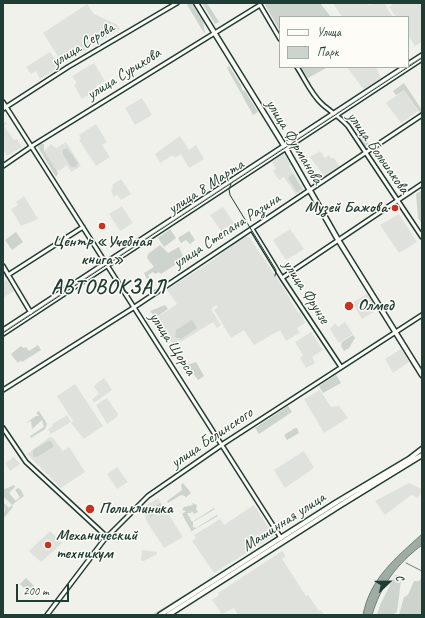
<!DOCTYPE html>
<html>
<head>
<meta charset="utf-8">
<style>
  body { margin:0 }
  #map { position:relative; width:425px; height:618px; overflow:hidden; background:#f0f1eb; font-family:Caveat,sans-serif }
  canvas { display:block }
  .frame { position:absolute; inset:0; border:4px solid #1f3d34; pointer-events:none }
  .legend { position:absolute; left:279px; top:16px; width:130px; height:52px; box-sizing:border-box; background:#fdfcf7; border:1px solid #a4b0a9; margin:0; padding:5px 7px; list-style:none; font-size:12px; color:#1f3d34 }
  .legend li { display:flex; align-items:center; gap:8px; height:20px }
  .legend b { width:20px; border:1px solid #a4b0a9 }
  .north { position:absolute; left:369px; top:562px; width:40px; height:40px; -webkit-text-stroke:3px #fdfcf7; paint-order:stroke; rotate:68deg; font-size:11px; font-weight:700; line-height:16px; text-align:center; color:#1f3d34 }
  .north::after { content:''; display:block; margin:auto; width:14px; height:18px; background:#1f3d34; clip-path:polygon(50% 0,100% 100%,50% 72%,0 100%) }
  .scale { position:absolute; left:16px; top:584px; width:53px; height:18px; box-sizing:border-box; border:2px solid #1f3d34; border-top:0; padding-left:5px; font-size:12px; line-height:14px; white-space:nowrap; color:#1f3d34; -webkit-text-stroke:3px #fdfcf7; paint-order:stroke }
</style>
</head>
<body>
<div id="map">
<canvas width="425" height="618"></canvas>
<div class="frame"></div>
<ul class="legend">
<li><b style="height:5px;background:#fdfcf7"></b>Улица</li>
<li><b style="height:11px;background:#cdd3cd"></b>Парк</li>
</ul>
<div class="north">С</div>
<div class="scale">200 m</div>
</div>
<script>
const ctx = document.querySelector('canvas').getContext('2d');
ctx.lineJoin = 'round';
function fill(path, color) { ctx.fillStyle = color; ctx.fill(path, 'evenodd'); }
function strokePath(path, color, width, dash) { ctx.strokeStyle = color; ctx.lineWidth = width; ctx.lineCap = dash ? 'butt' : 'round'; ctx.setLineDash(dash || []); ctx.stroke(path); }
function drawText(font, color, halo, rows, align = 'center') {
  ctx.font = font + ' Caveat,sans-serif'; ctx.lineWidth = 3; ctx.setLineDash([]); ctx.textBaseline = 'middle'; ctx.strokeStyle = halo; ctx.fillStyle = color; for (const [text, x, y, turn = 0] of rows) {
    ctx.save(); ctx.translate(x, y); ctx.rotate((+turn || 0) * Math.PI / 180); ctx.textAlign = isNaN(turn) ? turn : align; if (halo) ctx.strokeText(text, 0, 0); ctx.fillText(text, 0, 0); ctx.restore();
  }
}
fill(new Path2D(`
  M333,3H367L368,5L384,3L393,17H342Z
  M394,3H422V42L415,46L408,35V17H396L389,7Z
  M87,4L94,14L116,24L120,29L63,64L43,33Z
  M50,52L60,67L40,79L36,71L31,74L26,67Z
  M94,63L105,81L96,86L97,90L82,99L74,85L77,83L72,76Z
  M347,67H376L381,78L364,90Z
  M404,90L418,111L401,123L386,103Z
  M142,98L152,115L135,125L125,108Z
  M6,122L7,124L4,126L14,140L17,139L22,147L7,156L3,149V123Z
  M96,124L107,142L102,145L110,157L96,166L79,140L81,139L79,135Z
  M180,136L189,150L196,145L204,159L189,168L181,154L175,158L173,155L160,163L155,154Z
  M66,142L81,166L71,172L67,165L60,171L59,170L56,171L44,151L51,144L56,148Z
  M320,151L325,158L329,155L331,158H334L340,167L325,177L310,157Z
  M284,154L291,165L289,166L304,189L296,195L284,177L279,180L273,171L276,169L272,162Z
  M121,179L131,194L121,200L117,194L114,198L111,190L113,188L112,185Z
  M24,196L38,219L21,226L11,209L18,205L16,202Z
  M122,206L133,223L120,231L109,214Z
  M223,207L234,223L221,231L210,215Z
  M399,214L417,242L399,253L380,225Z
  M290,229L304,249L286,260L273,240Z
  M244,236L249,237L283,287L298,313L300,312L303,318L305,323L297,328L301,335L299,333L286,341L280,330L254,345L244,330L231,338L214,310L218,307L216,305L211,309L221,325L217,328L213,322L174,346L155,319L177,304L167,290L213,260Z
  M6,279L14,291L3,298V282Z
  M367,294L377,310L362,319L352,303Z
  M345,322L353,334L339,343L330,329L335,323L338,327Z
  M311,332L323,350L312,357L315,363L306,368L300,358L303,355L295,342Z
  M401,349L409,362L393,373L385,359Z
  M104,378L112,390L94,403L92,399L99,394L94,387L96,384Z
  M75,384L103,426L84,439L71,423L73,421L57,396Z
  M320,390L331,407L339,406L348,418L324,433L304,399Z
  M107,398L118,414L117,417L107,424L96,405Z
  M67,415L71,422L51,434L48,429L53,426L52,424Z
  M50,437L53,438L63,451L69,447L85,472L61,488L27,454Z
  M304,451L314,468L285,488L274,470Z
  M14,457L20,464L10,471L5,463Z
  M117,467L128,482L117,489L107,474Z
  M409,483L422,489L418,498L411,495L385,515L375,501Z
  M158,498L183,537L164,548L147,522L142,508Z
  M254,505L274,536L214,573L192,541L196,538L194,535L220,519L224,525Z
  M50,531L62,543L41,562L29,551Z
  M142,550L157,552V554L144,561H141Z
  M282,551L286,556L282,559L306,596L308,595L319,611L321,610L324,615H238L234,608L222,614L212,600L219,595L218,593Z`), '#dfe2dc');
fill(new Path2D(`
  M186,3H191L203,21L205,33H204Z
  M202,3H207L219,22L215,24Z
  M264,3H320L331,17H280V31Z
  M229,66L241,85L242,90L245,91L258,112L253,115L227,68Z
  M301,67H328L308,78Z
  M404,83L422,110L420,113L404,90L396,95L393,91Z
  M363,130L370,136L367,141L369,144L365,147L359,137L360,133Z
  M40,144H44V151L58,173L56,177L38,147Z
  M67,148L78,163L76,167H71L63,154V150Z
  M293,174L302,189L297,192L288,178Z
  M422,190V224L418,218L416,194Z
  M170,229L176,238L164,247L158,238Z
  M189,231L195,240L190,244L186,240L181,243L178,238Z
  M16,232L23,242L12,250L5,240Z
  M160,245L168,253L179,247L184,259L161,274L159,272L155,274L153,272L148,275L150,278L147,279L144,273L154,267L147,258L148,254Z
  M165,305L168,309L155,318L150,311Z
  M192,320L197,328L181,339L175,337L176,330Z
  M353,335L355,338L349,348L344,351L341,346L342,342Z
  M38,345L41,350L22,362L21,360L18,363L11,354L21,346L23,348L26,347L29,351Z
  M196,362L204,376L198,380L187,365Z
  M336,375L341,383L323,393L319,386Z
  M288,406L292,412L259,434L255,428Z
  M39,411L47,424L45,429L31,438L30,436L44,427L42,420L32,429L31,421L26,423L36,416H39L36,413Z
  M295,428H297L299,433L287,440L284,435Z
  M48,441L52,442L53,447L37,457H33V450Z
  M183,483L191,493L185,498V496L181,495L168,503L167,501L182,490L181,485Z
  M14,485L15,487L9,493L16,501L20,497L15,490L18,488L21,490L24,496L12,505L13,507L3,519V511L4,512L5,510L3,502L9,508L12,505L3,496V490Z
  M160,503L163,509L150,517L147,512Z
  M192,503L197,505L196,509L198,512L194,514L192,511L191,513H187L192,522L214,508L215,509L193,522V527L196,528L217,515L218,516L190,532L191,530L182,514L186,511L182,510L184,507L193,505Z
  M395,575H398L401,580L397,612L392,615H377L380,605Z
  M26,578L34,586L29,593L20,584Z
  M422,578V615H399L404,597L408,595L414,581H419Z
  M204,583L205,585L156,615L153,614Z`), '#cdd3cd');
const water = new Path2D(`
  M422,534V545C397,564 381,585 372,615H363C370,578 396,558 422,534Z`);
fill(water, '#9faca4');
strokePath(water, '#6c8077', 1);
strokePath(new Path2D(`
  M406,563L422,571`), '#6c8077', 1);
const secondary = new Path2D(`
  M260,5L280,39
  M408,64L422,55
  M297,67C305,79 311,94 322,104C331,112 340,117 348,126L422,237
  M3,102L281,538
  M3,109L68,67L177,3
  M3,166L35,144L260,5
  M252,229L282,278L341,367
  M3,266L31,313
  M8,275L83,227
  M282,278L422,184
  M3,330L404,67
  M3,334L422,59
  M3,390L130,310L422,115
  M3,428L26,462L107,537
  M47,615L104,540L148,496L226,442L422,315`);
const primary = new Path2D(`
  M196,3L288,152L337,238L422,375
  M160,615L337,502L409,459L422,449
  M168,615L339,506L422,455`);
strokePath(secondary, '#1f3d34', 6);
strokePath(primary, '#1f3d34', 7);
strokePath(secondary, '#fdfcf7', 3);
strokePath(primary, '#fdfcf7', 4);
strokePath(new Path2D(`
  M231,184L229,189L230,195L276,270L275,276
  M3,333L422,58`), '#1f3d34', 1);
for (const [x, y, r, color] of [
  [395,208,4,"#c8321e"],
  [102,226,4,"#c8321e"],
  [349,306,5,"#c8321e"],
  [90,509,5,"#c8321e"],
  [48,545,4,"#c8321e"]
]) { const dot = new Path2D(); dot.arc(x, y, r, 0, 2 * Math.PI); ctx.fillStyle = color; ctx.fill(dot); strokePath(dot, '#fdfcf7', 1.5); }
drawText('16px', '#1f3d34', '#fdfcf7', [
  ["улица Серова",83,45,-32],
  ["улица Сурикова",124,74,-32],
  ["улица Фурманова",294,142,59],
  ["улица Большакова",378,153,55],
  ["улица 8 Марта",206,187,-33],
  ["улица Степана Разина",227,231,-33],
  ["улица Фрунзе",306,292,57],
  ["улица Щорса",172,344,57],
  ["улица Белинского",212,438,-34],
  ["Машинная улица",284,522,-33]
]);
drawText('bold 16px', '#1f3d34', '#fdfcf7', [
  ["Музей Бажова",387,208,"right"],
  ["Центр «Учебная",102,242,"center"],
  ["книга»",102,260,"center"],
  ["Олмед",358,306],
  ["Поликлиника",99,509],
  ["Механический",56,536],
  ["техникум",56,554]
], 'left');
ctx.letterSpacing = '1px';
drawText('bold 20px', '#1f3d34', '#fdfcf7', [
  ["АВТОВОКЗАЛ",109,288]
]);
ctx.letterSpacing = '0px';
</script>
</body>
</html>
